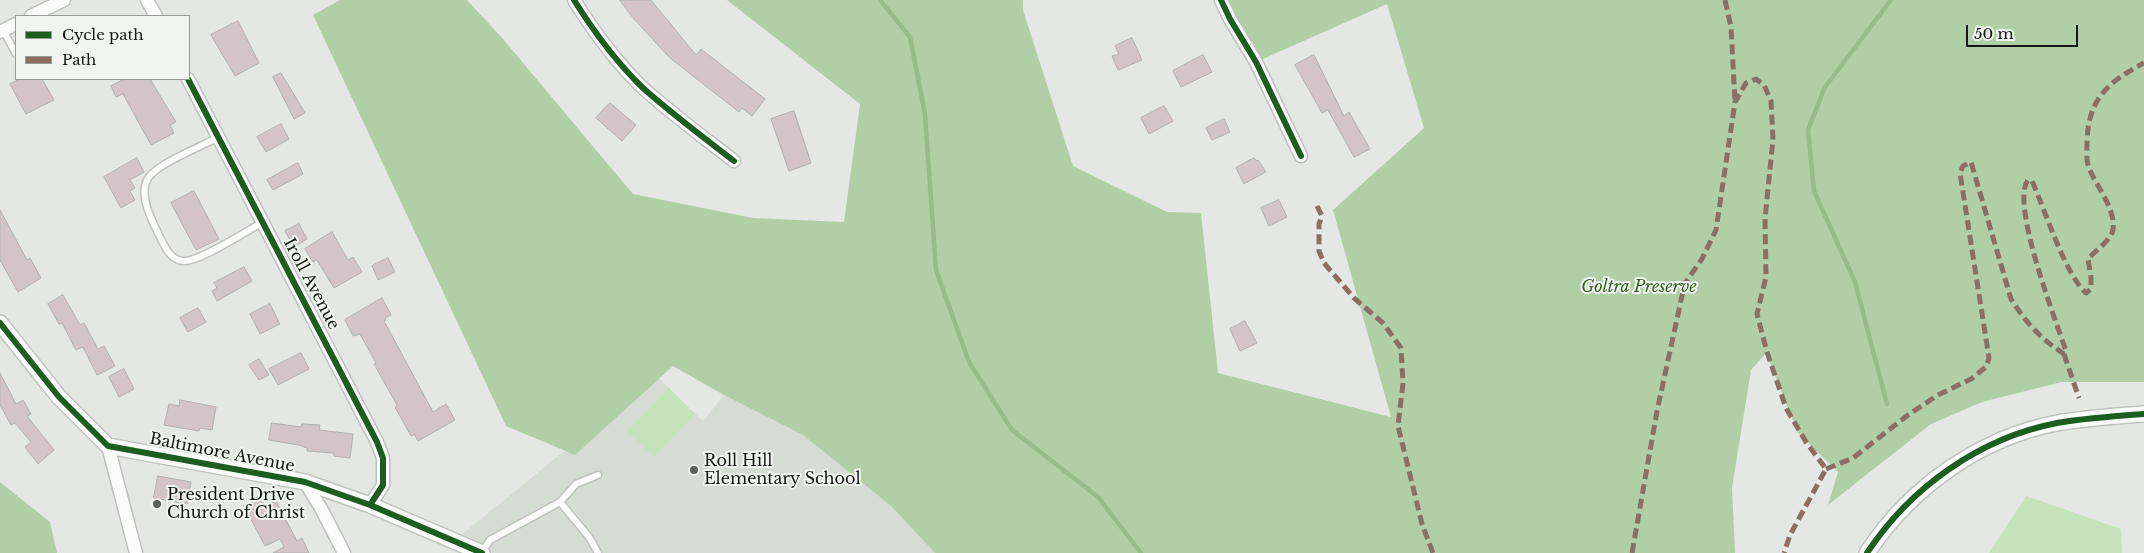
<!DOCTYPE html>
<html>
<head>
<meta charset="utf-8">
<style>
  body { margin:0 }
  #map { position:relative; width:2144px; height:553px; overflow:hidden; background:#e4e7e3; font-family:"Libre Baskerville",serif }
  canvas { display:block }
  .legend { position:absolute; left:15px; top:15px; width:175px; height:65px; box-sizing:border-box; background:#f0f5ef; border:1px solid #989c98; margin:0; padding:6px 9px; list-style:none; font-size:15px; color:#151715 }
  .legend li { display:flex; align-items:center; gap:10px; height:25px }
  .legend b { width:25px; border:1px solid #989c98 }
  .scale { position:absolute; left:1966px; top:25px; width:112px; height:22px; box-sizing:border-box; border:2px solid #151715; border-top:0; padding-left:6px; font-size:15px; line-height:18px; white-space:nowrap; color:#151715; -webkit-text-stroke:4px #f0f5ef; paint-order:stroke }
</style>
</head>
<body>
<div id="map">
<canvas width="2144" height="553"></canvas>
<ul class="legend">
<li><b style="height:6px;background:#1b5e20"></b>Cycle path</li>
<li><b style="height:6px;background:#8d6e63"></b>Path</li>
</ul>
<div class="scale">50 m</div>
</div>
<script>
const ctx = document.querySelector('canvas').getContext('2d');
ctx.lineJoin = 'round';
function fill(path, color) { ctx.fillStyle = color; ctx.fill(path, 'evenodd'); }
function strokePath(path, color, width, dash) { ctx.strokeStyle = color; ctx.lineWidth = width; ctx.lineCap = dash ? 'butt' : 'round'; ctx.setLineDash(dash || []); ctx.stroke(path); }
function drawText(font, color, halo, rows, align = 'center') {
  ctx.font = font + ' "Libre Baskerville",serif'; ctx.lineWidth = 4; ctx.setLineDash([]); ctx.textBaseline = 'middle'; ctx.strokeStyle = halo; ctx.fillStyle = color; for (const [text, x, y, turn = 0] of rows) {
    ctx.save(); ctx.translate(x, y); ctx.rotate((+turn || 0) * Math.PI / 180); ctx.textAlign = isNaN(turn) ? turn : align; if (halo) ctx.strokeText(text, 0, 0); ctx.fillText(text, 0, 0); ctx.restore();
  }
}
fill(new Path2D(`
  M656,376L703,421L724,395L803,435L891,506L935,553H482L454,541Z`), '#d5dcd3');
fill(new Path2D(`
  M669,388L695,414L654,457L627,431Z
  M2026,496L2121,529L2122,553H1989Z`), '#c5e3bb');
fill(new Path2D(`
  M340,0H467L503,39L633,194L753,218L844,222L860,104L727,0H1023V10L1073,166L1167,212L1201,213L1218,373L1391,417L1333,210L1424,128L1387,4L1256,62L1221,0H2144V382H2062L1982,402L1931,424L1828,505L1838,472L1798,433L1766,353L1751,370L1732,488L1735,553H935L891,506L803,435L724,395L673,366L575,455L506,426L313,15Z
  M0,482L50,522L57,553H0Z`), '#b1cfa7');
strokePath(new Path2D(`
  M880,0L910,37L925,114L936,270L969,362L1012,430L1098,497L1141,553
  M1887,404L1855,282L1814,191L1808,130L1825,87L1891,0`), '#97bc8c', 4.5);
const building = new Path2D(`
  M620,0H651L696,55L701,49L765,99L752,116L742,108L739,112L670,58L634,19Z
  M238,21L259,63L235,76L211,35Z
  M1132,38L1142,60L1118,70L1112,56L1119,54L1115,46Z
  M1203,55L1212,72L1181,87L1173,71Z
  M1314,55L1344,116L1349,112L1370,149L1354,157L1328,110L1322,113L1295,65Z
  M281,73L305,113L294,119L273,77Z
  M21,79H42L54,100L26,114L10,84Z
  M125,79H150L176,122L170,125L174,133L151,145L123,94L116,97L111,86Z
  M610,103L636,125L622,141L596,118Z
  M1164,106L1173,121L1149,134L1141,118Z
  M794,111L811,163L789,171L771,119Z
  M1224,119L1230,132L1212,140L1206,128Z
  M281,124L289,139L266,152L257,137Z
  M137,158L144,172L130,180L135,188L130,191L135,200L121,208L104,177Z
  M1254,158L1257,161L1258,160L1266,172L1244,184L1236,168Z
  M298,163L303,174L273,190L267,180Z
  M194,191L219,239L196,250L171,203Z
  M1279,200L1287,217L1269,226L1261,208Z
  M0,210L27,260L30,258L41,278L18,292L0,260Z
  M299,224L307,239L294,247L285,231Z
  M332,232L348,260L353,257L362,272L334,288L317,260L313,262L305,249Z
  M388,258L395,272L378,280L372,266Z
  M244,267L252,281L217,301L212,291L217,288L214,283Z
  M63,295L80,325L84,323L98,349L104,346L115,366L97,375L83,347L76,350L62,323L59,324L48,304Z
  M382,298L391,315L385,318L386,320L384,321L433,412L446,404L455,420L418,441L414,434L411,436L395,407L397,405L374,364L376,363L360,334L353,336L345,320Z
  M270,304L280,324L260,334L250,314Z
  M198,308L206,322L188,332L180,318Z
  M1245,321L1257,343L1240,351L1230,329Z
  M301,353L309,369L278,385L269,369Z
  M259,359L269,375L259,380L249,365Z
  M124,369L134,389L119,397L109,377Z
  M0,373L16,404L23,400L31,414L27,416L54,450L38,464L25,447L31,442L15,423L11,425L0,405Z
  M180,400L216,407L212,430L200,428L199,431L164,425L169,404L179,406Z
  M272,423L301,427L302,424L320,425L319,430L353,434L350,458L334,456V453L307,451V448L299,445L269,440Z
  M158,476L191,482L187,504L154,498Z
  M261,497L265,506L276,501L297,541L302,538L309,553H273L284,547L280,539L265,546L244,506Z`);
fill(building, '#d3c4ca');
strokePath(building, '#b0b0af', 1);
const service = new Path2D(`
  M3,30L16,54
  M219,137C202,146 154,165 147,180C139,196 152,221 159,235C164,245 170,261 184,261C199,262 247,231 263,222
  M560,502L576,484L598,475
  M482,552L490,540L560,502L589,537L598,553`);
const minor = new Path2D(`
  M147,0L156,16
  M574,0C594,32 616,62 643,88C672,114 703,137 734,161
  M1221,0L1230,19L1256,62L1301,156
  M31,16L64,0
  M0,32L16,24
  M188,79L377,442L383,458V485L370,505
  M108,446L136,553
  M305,482L322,510L344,553`);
const tertiary = new Path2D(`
  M0,323L59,397L108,446L305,482L370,505L482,553
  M1867,553C1910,488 1979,438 2057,423C2086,418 2115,416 2144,414`);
strokePath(service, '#c0c2bf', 9);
strokePath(minor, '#c0c2bf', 15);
strokePath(tertiary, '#c0c2bf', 18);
strokePath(service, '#fbfbfb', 6);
strokePath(minor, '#fbfbfb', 12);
strokePath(tertiary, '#fbfbfb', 15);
strokePath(new Path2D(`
  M1725,0L1731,27L1735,102
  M1317,206L1322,216L1319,224V251L1324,263L1354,298L1383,323L1401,348L1403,383L1398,426L1422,524L1433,553
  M2064,354L2079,398
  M1826,469L1853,458L1908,415L1938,395L1971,379L1986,367L1989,358L1960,173L1963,166L1971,162L2011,299C2026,323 2041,339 2064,354L2066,351C2056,321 2010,203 2028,180L2032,181C2045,210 2065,274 2086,293L2091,289V277L2088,259C2095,251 2111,240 2113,230C2116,207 2095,186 2088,165C2086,158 2087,149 2087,142C2088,99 2108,82 2144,63
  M1632,553L1657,411L1682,296L1685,283L1702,259L1716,230L1735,102L1746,83L1756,79L1764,85L1771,101L1773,139L1765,219L1766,277L1757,314L1767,352L1786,408L1806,442L1826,469L1790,535L1784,553`), '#8d6e63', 5, [10, 5]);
strokePath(new Path2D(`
  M574,0C594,32 616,62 643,88C672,114 703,137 734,161
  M1221,0L1230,19L1256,62L1301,156
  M188,79L377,442L383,458V485L370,505
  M0,323L59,397L108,446L305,482L370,505L482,553
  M1867,553C1910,488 1979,438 2057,423C2086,418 2115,416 2144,414`), '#1b5e20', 6);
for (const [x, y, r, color] of [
  [694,470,5,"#5d605d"],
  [157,504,5,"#5d605d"]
]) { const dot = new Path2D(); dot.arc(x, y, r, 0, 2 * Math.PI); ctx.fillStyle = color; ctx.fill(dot); strokePath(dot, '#f0f5ef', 2); }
drawText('16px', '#151715', '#f0f5ef', [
  ["Iroll Avenue",311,284,62],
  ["Baltimore Avenue",222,453,11]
]);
drawText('italic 16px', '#30621e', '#f0f5ef', [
  ["Goltra Preserve",1639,287]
]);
drawText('16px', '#151715', '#f0f5ef', [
  ["Roll Hill",704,461],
  ["Elementary School",704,479],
  ["President Drive",167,495],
  ["Church of Christ",167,513]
], 'left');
</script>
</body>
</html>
